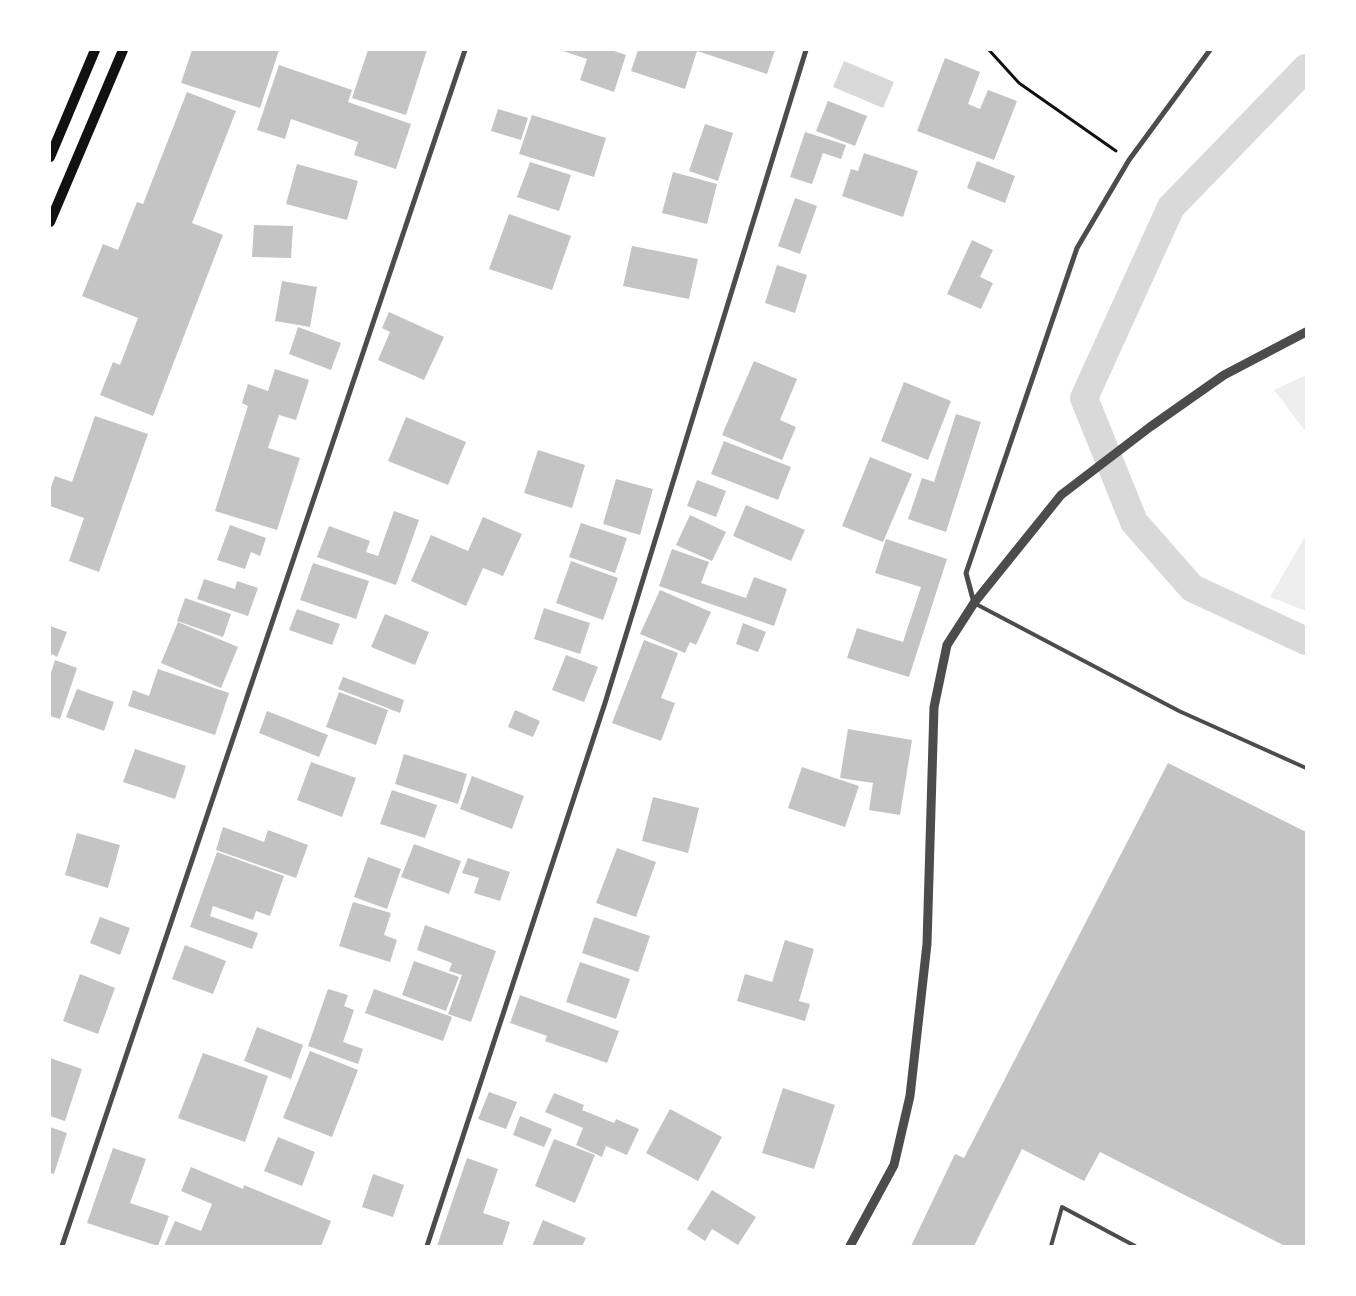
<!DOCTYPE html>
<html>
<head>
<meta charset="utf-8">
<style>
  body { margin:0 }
  #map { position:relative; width:1356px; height:1296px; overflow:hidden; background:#fff; font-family:Rubik,sans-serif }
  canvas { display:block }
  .frame { position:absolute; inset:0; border:51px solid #fff; pointer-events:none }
</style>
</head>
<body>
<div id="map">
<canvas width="1356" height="1296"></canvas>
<div class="frame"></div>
</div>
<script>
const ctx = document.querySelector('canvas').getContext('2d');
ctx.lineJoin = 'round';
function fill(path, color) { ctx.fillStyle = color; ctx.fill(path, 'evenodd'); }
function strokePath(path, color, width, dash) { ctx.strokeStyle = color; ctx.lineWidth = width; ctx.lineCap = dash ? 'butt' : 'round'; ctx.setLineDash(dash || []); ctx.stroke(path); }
fill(new Path2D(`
  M1306,375V432L1274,390Z
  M1306,535V611L1270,597Z`), '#eee');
fill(new Path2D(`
  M844,61L894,82L883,108L833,87Z`), '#d9d9d9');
strokePath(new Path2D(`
  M1306,68L1171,207L1084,398L1134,522L1192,588L1306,641`), '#d9d9d9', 28);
fill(new Path2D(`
  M192,50H279L260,108L181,83Z
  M368,50H427L406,115L352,98Z
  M560,50H611L626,55L614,92L580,80L587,59Z
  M638,50H775L767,74L697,51L685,89L631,71Z
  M945,58L980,72L968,104L980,109L988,90L1017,101L994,160L917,131Z
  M279,65L352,90L348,102L411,124L396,169L354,155L358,142L291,119L285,139L257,130Z
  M187,92L236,111L192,223L223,235L153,416L100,395L113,362L120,365L138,318L82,296L103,244L118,250L137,202L143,204Z
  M828,101L867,116L855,146L816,131Z
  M498,109L528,118L521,140L491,131Z
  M532,115L606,138L594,177L519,154Z
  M705,124L733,133L718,181L689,171Z
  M805,132L846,145L841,159L823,153L812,184L790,177Z
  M864,153L918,171L903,217L842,196L851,169L858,171Z
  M977,161L1015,176L1005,203L967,188Z
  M530,162L571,175L559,211L517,197Z
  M297,164L358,181L347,220L286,204Z
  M673,172L717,184L707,224L662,213Z
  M795,198L817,206L800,254L778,246Z
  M509,214L571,236L552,290L489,269Z
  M254,225L293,226L291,258L252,257Z
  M972,240L993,250L980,277L993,283L981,309L947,294Z
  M632,246L698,259L689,299L623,286Z
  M777,265L807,275L795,313L765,303Z
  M282,281L317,287L310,327L275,321Z
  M389,312L444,337L424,380L378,360L390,332L382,328Z
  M298,327L341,343L331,370L289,354Z
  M754,361L797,379L780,420L796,427L782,460L722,435Z
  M275,369L309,380L296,420L279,415L268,448L300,458L277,530L215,511L248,406L242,403L248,384L268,391Z
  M904,382L951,401L928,460L881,441Z
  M956,414L981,422L946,532L908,519L922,478L934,482Z
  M95,416L148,434L99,572L69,561L84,518L50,506V490L55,476L72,482Z
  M406,417L466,442L448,485L388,461Z
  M724,441L791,467L778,500L711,474Z
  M538,450L585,465L572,508L524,493Z
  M870,457L912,474L883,542L842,526Z
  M616,479L653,489L640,535L603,524Z
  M697,480L726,491L716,517L687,506Z
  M746,505L805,530L791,561L733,536Z
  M394,511L419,520L396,585L317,557L329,526L370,541L366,552L378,556Z
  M690,515L726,532L712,561L676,545Z
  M483,517L522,534L503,576L483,568L466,606L411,581L431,535L468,551Z
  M581,523L627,538L615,573L569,557Z
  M230,525L266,538L260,556L251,552L245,569L217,560Z
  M886,539L947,559L909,677L847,658L857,628L903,642L921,587L875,573Z
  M672,549L709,562L701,583L746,598L754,577L787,589L774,626L659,586Z
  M571,561L618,578L603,620L556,603Z
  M313,563L369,581L356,619L300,600Z
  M204,579L235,589L237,581L258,588L248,616L197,599Z
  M660,590L711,612L696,645L690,642L685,653L640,634Z
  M185,598L231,614L223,637L177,621Z
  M544,608L590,623L580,654L534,639Z
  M297,609L340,624L332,645L289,630Z
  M385,614L429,632L415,665L371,647Z
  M178,622L238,647L221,688L161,663Z
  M743,623L766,632L758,652L736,644Z
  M50,626L67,632L57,657L52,654L50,659Z
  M644,640L678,653L661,698L675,703L661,741L612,723Z
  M566,655L598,667L584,702L552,690Z
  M55,660L77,668L60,719L50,716V676Z
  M158,669L229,693L215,735L128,706L133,690L149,696Z
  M343,677L404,700L400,713L338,689Z
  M77,689L114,702L104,731L66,717Z
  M339,692L388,710L376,745L326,727Z
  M515,710L540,721L533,737L508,727Z
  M267,711L328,735L319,757L259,733Z
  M848,729L912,740L900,815L869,810L873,783L840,778Z
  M135,749L186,766L175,799L123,782Z
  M404,754L467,774L458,804L395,784Z
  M311,762L356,778L342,817L297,800Z
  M1168,763L1306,832V1246H1285L1100,1152L1084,1181L1022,1149L974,1246H911L955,1154L964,1158Z
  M802,767L859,786L845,827L788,808Z
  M472,776L524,796L512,829L460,809Z
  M392,790L437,805L425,838L380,824Z
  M653,797L699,808L688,853L642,841Z
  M223,827L264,842L268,830L308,845L296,878L216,850Z
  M77,833L120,845L108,888L65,875Z
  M414,844L461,861L449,894L401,877Z
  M617,848L656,862L636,917L596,903Z
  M217,852L284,876L270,916L256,911L253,920L213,906L210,916L258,933L252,949L190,927Z
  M368,857L401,869L387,909L354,897Z
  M468,858L510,872L500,901L474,893L479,878L462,873Z
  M353,902L391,913L384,935L397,940L390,962L339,946Z
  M100,917L130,928L120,955L90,943Z
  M594,917L650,936L638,972L582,953Z
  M425,925L496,951L471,1022L448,1014L462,975L449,971L452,963L417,950Z
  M785,940L814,949L799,1001L810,1004L805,1021L737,1001L745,974L772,982Z
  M185,945L226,961L213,994L172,979Z
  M414,961L459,977L446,1011L402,995Z
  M580,962L630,979L616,1019L566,1002Z
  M80,974L115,988L98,1034L63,1021Z
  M328,989L348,995L344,1006L354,1010L343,1042L363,1049L358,1064L308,1046Z
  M374,989L452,1017L443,1041L365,1013Z
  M520,995L619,1031L607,1063L545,1041L547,1036L510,1023Z
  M257,1027L303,1045L291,1079L244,1061Z
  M310,1051L358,1070L332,1137L283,1118Z
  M203,1053L268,1076L245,1142L178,1118Z
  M50,1058L82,1069L65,1121L50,1116Z
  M783,1088L835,1105L814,1169L762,1153Z
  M489,1092L517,1102L506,1129L478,1119Z
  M554,1093L584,1105L582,1110L614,1123L616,1119L639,1129L627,1155L606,1146L602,1157L576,1145L583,1128L545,1112Z
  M670,1109L722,1137L698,1181L646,1153Z
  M520,1116L552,1129L544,1147L513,1135Z
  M50,1127L67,1133L54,1174L50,1173Z
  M278,1137L315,1152L302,1186L264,1171Z
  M554,1139L595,1155L575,1203L535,1186Z
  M113,1148L146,1159L130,1203L169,1216L158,1246L87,1223Z
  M467,1158L498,1169L483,1213L510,1222L502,1246H437Z
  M191,1167L243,1189L244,1185L331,1221L321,1246H164L175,1221L201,1231L212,1204L181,1191Z
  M373,1174L404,1185L393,1217L362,1207Z
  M712,1190L756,1217L738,1245L712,1229L705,1241L687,1229Z
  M543,1220L586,1238L582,1246H532Z`), '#c4c4c4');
strokePath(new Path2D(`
  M989,50L1019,83L1116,151`), '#111', 3);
strokePath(new Path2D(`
  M974,603L1179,711L1306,768
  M1051,1246L1062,1207L1135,1246`), '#4c4c4c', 4);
strokePath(new Path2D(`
  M974,603L966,573L1077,248L1129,160L1210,50
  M62,1246L465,50
  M427,1246L605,703L806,50`), '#4c4c4c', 5);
strokePath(new Path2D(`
  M850,1246L894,1165L910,1096L927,944L934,707L947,645L974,603L1061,495L1150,427L1224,375L1306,332`), '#4c4c4c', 9);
strokePath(new Path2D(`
  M50,157L95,50
  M50,222L123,50`), '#111', 10);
</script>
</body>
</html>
